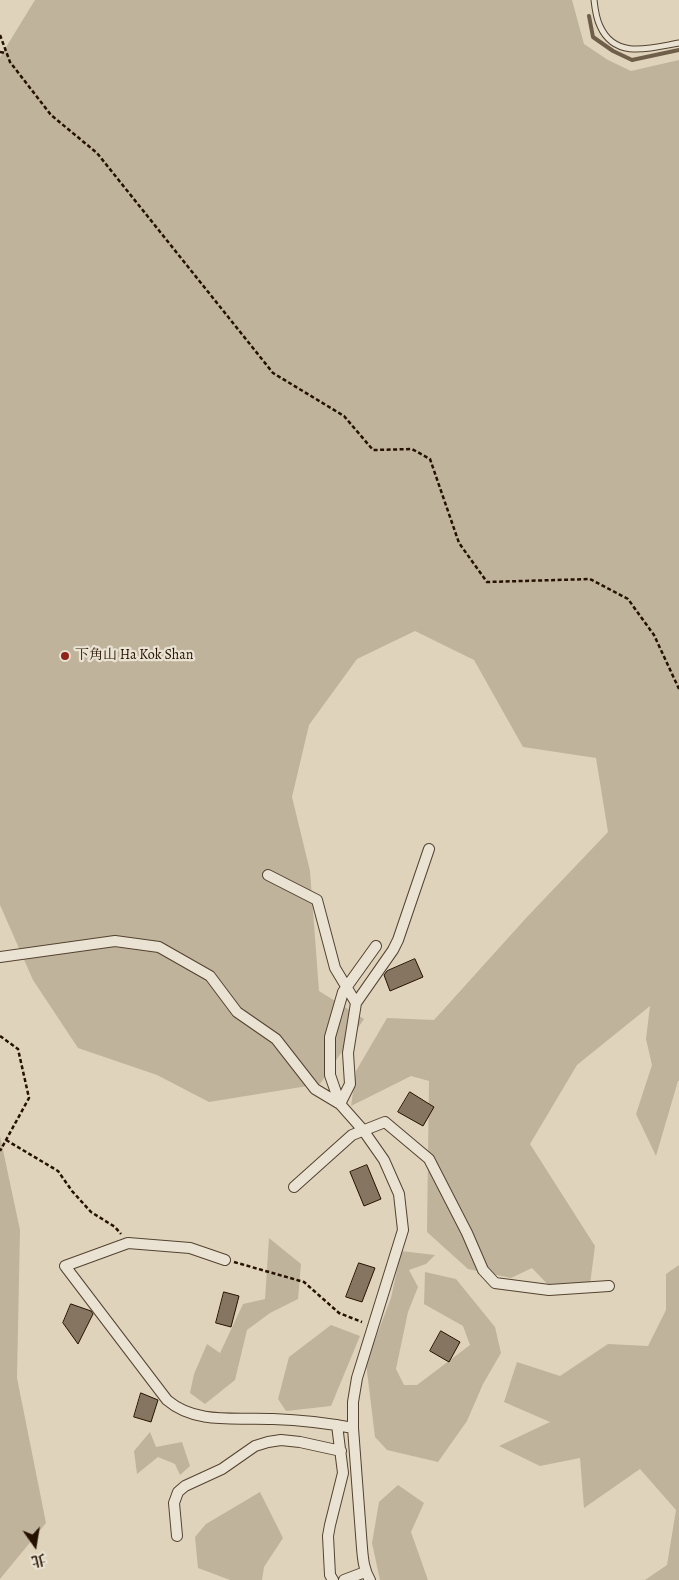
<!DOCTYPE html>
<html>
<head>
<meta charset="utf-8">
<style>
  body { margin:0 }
  #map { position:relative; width:679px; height:1580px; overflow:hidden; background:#dfd4bb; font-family:Alegreya,"Noto Serif TC",serif }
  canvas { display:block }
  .north { position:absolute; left:10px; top:1520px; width:50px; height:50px; -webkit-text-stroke:4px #eae3d3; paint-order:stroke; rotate:167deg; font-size:14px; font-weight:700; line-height:20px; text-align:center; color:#251100 }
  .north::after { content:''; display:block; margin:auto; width:18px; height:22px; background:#251100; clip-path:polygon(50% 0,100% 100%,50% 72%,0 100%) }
</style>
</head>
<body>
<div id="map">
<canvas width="679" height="1580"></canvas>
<div class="north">北</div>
</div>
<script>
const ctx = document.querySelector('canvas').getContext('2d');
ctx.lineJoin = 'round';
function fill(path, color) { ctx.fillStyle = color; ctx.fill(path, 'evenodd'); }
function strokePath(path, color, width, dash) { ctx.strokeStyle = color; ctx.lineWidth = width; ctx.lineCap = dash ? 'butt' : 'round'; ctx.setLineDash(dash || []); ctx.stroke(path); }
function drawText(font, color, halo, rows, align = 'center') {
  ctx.font = font + ' Alegreya,"Noto Serif TC",serif'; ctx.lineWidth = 4.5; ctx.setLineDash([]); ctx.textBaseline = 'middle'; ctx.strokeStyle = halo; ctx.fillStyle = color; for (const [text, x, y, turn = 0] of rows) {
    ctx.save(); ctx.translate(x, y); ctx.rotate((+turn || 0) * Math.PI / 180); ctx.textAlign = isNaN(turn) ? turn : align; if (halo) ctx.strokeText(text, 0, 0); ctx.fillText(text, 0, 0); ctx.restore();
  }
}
fill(new Path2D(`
  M35,0H572L584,44L608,60L631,71L679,60V1081H678L656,1156L636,1114L652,1065L646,1039L650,1006L577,1065L530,1144L595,1246L589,1292L554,1291L532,1268L511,1278L468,1269L427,1232L429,1081L411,1076L351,1106L356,1071L387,1018L434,1020L527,917L608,832L596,758L523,747L474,660L415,631L357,659L309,725L292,797L310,871L319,991L364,1019L320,1084L209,1102L157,1075L78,1048L33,980L0,905V57Z
  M0,1136L20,1230L17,1378L46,1523L0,1579Z
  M269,1238L301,1264L298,1299L270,1313L247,1330L235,1380L205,1404L190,1393L194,1374L207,1344L220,1353L243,1304L265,1299Z
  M401,1251L435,1255L426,1264L409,1270L418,1287L408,1312L396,1369L404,1385H417L470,1345L463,1326L424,1304L425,1272L456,1279L495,1327L501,1353L483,1384L467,1421L438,1462L387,1450L375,1437L366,1363L391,1298Z
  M679,1265V1580H645L667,1565L676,1510L640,1469L584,1508L580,1458L540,1466L499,1446L550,1422L504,1402L517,1362L560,1376L608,1344L648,1346L666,1310V1274Z
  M331,1325L360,1336L331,1406L286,1411L278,1399L289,1357Z
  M150,1432L156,1447L182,1442L190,1466L180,1475L175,1464L158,1457L137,1474L134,1451Z
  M398,1485L424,1503L411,1532L428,1580H380L372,1543L379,1502Z
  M260,1492L283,1538L264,1567L262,1580H230L198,1568L195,1537L206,1524Z`), '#bfb39b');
strokePath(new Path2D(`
  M589,16L593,37L613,51L632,60L679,50`), '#6f5e4a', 4);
const building = new Path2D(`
  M415,959L423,977L390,991L384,975L387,971Z
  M410,1092L434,1107L423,1126L398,1112Z
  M367,1165L381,1199L364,1206L350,1172Z
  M359,1263L375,1268L362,1302L346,1297Z
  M224,1292L239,1296L231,1327L216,1323Z
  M71,1304L91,1311L93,1314L78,1344L63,1323Z
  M441,1331L460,1342L449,1362L430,1351Z
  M141,1393L158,1400L151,1422L134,1417Z`);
fill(building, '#867661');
strokePath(building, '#251100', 1);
const service = new Path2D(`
  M594,0C595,9 596,18 600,26C615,60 651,48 679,43`);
const minor = new Path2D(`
  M268,875L317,900L335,968L356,1003
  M0,957L115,941L159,947L210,976L237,1012L276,1039L315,1089L340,1104L363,1130L384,1160L399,1194L403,1230L357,1378L353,1402V1428L362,1548C363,1560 364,1570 370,1580
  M340,1104L350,1084L348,1053L356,1003L393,950L398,940L429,849
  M340,1104L330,1075V1037L343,992L376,946
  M294,1187L352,1135L385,1122L429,1159L467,1233L483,1270L495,1283L549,1290L609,1286
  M225,1260L190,1248L128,1243L65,1266L167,1400C196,1425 237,1417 273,1419C300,1420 327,1423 353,1428
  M177,1536L174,1503L178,1492L185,1486L222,1469L255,1446L268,1442L281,1440L300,1442L341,1451
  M333,1580L330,1575L328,1536L330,1525L343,1473L337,1425
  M344,1580L365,1572`);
strokePath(service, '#54422f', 7);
strokePath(minor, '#54422f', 12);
strokePath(new Path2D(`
  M0,35L10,62L51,115L97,153L273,373L344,416L373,450L412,449L430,459L459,543L487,582L590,579L628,599L654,635L679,689
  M0,52L6,53
  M0,1036L18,1049L29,1098L0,1151
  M6,1140L58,1171L72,1191L91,1212L115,1227L121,1234
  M234,1262L304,1282L339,1313L362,1322`), '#251100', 2.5, [4, 2.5]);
strokePath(service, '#eae3d3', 5);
strokePath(minor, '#eae3d3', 10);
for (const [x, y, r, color] of [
  [65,656,5,"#8f2418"]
]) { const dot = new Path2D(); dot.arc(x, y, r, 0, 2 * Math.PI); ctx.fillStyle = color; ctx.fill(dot); strokePath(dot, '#eae3d3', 2); }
drawText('14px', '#251100', '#eae3d3', [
  ["下角山 Ha Kok Shan",75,656]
], 'left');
</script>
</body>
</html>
